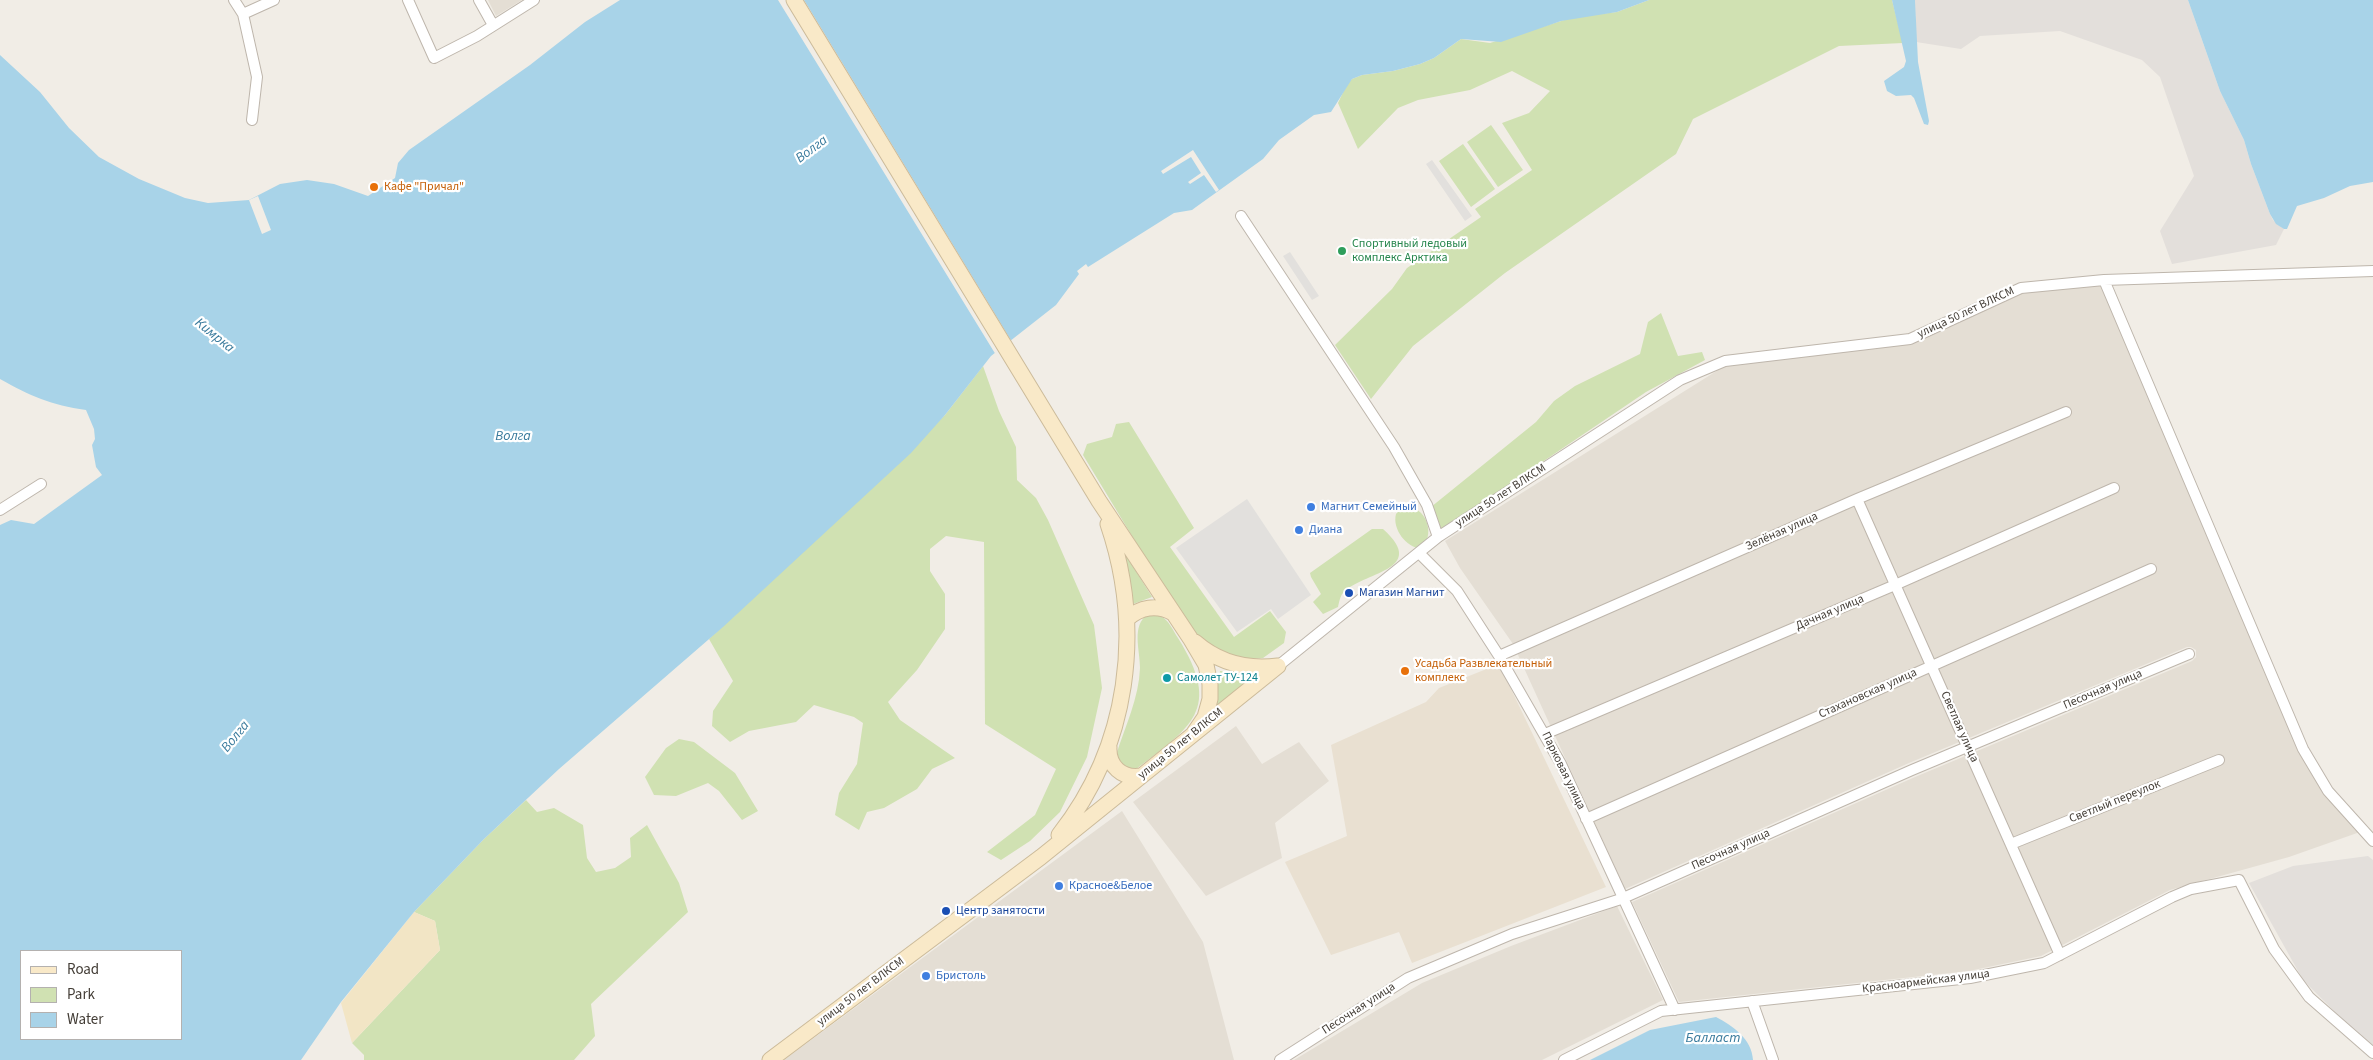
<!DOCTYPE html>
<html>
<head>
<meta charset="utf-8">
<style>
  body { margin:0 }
  #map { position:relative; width:2373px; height:1060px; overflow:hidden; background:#f1ede6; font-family:"Source Sans 3",sans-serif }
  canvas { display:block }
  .legend { position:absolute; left:20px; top:950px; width:162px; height:90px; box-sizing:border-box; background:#fff; border:1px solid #b4b1af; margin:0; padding:6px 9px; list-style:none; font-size:15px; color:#433d36 }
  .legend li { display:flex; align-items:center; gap:10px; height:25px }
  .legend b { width:25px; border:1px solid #b4b1af }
</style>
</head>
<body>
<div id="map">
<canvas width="2373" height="1060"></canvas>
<ul class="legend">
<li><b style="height:6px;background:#f9e9c8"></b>Road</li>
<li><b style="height:14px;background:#d0e1b2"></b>Park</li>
<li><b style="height:14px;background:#a8d3e8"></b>Water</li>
</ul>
</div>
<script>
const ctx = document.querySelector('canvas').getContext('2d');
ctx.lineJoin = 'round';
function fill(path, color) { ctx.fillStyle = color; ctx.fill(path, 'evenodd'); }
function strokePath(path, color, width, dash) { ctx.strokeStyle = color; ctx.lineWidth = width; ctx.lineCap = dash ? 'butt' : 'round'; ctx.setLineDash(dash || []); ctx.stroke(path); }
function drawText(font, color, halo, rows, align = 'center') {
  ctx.font = font + ' "Source Sans 3",sans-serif'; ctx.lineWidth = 4.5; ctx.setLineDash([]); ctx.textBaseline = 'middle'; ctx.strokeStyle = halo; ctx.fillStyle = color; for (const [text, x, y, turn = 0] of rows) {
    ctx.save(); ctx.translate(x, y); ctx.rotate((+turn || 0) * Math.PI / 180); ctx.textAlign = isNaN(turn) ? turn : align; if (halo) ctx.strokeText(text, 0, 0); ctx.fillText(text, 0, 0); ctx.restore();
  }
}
fill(new Path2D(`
  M488,0H522L496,16Z
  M2105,279L2304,757L2360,832L2289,857L2170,890L2041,956L1969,971L1679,1002L1632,902L1915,777L2192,661L2196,657V650L2191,647H2187L1909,763L1625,889L1513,644L1460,568L1445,541L1731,362L1941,330L2004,297Z
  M1236,726L1262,764L1299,742L1329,781L1275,823L1282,858L1206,896L1133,802Z
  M1122,811L1203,942L1234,1060H784Z
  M1617,906L1663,1000L1542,1060H1294L1422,983L1511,946Z`), '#e4ded4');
fill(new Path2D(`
  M1915,0H2188L2220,91L2244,140L2251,164L2270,214L2273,220L2284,229L2276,245L2172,264L2160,231L2194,176L2160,77L2142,60L2060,31L1980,36L1961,49L1916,42Z
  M2368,856L2373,860V1050L2303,980L2249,883L2293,866Z`), '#e3dfdb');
fill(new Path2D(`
  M1499,664L1606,887L1412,963L1399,932L1331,955L1285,862L1347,836L1331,745L1426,702L1439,688Z`), '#e9e0d1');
fill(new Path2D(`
  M1649,0H1892L1903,43L1839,46L1693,119L1676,154L1505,273L1413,346L1371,399L1335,345L1392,289L1407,268L1481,217L1475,209L1532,170L1502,123L1529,113L1550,91L1512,71L1470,90L1418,100L1398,108L1358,149L1338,103L1347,84L1352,79L1362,75L1393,71L1420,64L1434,58L1461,39L1490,43L1574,17L1617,12Z
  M1491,125L1523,170L1498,187L1467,142Z
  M1463,144L1495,189L1471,207L1439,161Z
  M1661,313L1678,356L1702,352L1705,360L1646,392L1440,531L1431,507L1536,422L1554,401L1575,386L1640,354L1648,322Z
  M983,366L999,411L1016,447L1017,480L1036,498L1048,520L1094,625L1102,688L1087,757L1060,812L1030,841L1001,860L987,852L1035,815L1056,769L985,724L984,542L946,536L930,549V571L945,594V629L917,670L888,702L900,720L955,758L932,769L917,789L884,808L867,812L859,830L835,815L839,793L857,764L863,723L854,717L814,705L796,722L749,731L730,742L712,726L713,711L733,681L709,639L945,415Z
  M1129,422L1194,528L1170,547L1234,637L1270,611L1286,632L1284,643L1263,658L1249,659L1225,653L1195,636L1178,612L1083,455L1087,444L1112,437L1116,424Z
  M1409,506C1428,511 1435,535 1421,549C1406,547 1392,529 1396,514L1400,509Z
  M1372,529H1383C1430,571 1361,572 1343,593C1340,596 1339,603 1338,607L1323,614L1313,602L1321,594L1311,577L1310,573Z
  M1119,544L1152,597L1133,604Z
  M1148,614C1166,613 1170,625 1178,638C1223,710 1191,727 1135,770L1118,764L1116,755C1125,727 1139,698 1140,668C1140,649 1131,626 1148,614Z
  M1220,671L1260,673L1214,710Z
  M679,739L694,742L735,773L758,811L742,820L719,791L708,783L676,796L654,795L645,777L666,748Z
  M526,800L537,812L554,808L583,825L587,858L596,872L615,868L631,857L630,838L647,825L679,883L688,912L591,1004L595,1036L574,1060H364V1055L352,1043L440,950L435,921L414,912L484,839Z`), '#d0e1b2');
fill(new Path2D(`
  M414,912L435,921L440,950L352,1043L341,1003Z`), '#f2e5c5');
fill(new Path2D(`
  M1432,160L1472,216L1465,221L1426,164Z
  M1290,252L1319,296L1312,300L1283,256Z
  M1247,499L1311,595L1278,619L1271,609L1237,632L1176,548Z`), '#e2e0dd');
fill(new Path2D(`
  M620,0H1649L1617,12L1561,21L1501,42L1461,39L1434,58L1420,64L1393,71L1362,75L1352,79L1331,112L1314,115L1279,140L1263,159L1196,207L1192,210L1174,213L1088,267L1086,264L1077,271L1079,274L1056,305L991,356L945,415L911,453L723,627L559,769L484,839L414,912L341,1002L301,1060H0V525L11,520L34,524L102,475L96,467L92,445L95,439L94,429L86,410C51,405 30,396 0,379V55L40,92L69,128L99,157L139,179L185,198L208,203L249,200L280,184L307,180L334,184L368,196L395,178L398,163L409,150L530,65L585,22ZM21,951H181V1039H21Z
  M1892,0H1915L1918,62L1929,121L1928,125L1924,124L1914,98L1911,95L1896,96L1887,91L1884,81L1904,67L1906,61Z
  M2188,0H2373V182L2350,186L2324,198L2297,206L2287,229H2284L2276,224L2270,214L2251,164L2244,140L2220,91Z
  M1716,1017C1733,1026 1752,1039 1753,1060H1590L1650,1030Z`), '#a8d3e8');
fill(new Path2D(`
  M778,0H804L1012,342L996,355Z
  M1193,150L1219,190L1216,192L1204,175L1190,184L1188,182L1201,173L1191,157L1163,174L1161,171Z
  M258,196L271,230L262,234L249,200Z`), '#f1ede6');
const street = new Path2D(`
  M234,0L243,14L257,77L252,120
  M408,0L434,58L477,36L534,0
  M479,0L493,25
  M243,14L274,0
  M1241,216L1394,447L1427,505L1438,537
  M2104,280L2303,749L2328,791L2373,841
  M1857,499L2060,955
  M0,510L41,484
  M1419,553L1457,591L1499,656L1561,764L1675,1010
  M1499,656L1857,499L2066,412
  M1278,666L1438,537L1680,380L1725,361L1910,339L2021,288L2104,280L2373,271
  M1545,734L1895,585L2114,488
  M1586,819L2151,569
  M2011,844L2219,760
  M1752,1001L1773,1060
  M1280,1060L1408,978L1512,934L1621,899L1912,770L2189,654
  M1564,1060L1661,1011L1970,978L2044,963L2172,897L2191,889L2239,880L2274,949L2309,997L2373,1053`);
const secondary = new Path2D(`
  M794,0L1099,501L1190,638L1206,665L1210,684V699L1205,717L1194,733
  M1127,619C1140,607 1157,604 1173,613
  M1195,642C1219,663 1247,670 1278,666
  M1109,747C1108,766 1122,779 1141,776
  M1059,835C1129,746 1144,630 1108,524
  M770,1060L1041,857L1278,666`);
strokePath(street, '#beb6ac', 12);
strokePath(secondary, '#ccbb9a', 17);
strokePath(street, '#fff', 10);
strokePath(secondary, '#f9e9c8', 15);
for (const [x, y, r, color] of [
  [374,187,5,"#e8710a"],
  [1342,251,5,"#2e9e5b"],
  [1311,507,5,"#3f7fe0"],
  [1299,530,5,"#3f7fe0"],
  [1349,593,5,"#1a4fb4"],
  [1405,671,5,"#e8710a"],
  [1167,678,5,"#0f9aa8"],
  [1059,886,5,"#3f7fe0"],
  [946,911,5,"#1a4fb4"],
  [926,976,5,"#3f7fe0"]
]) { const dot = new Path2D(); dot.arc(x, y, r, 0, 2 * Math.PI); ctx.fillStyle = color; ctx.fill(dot); strokePath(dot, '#fff', 2); }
drawText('12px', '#c56008', '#fff', [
  ["Кафе \"Причал\"",384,187],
  ["Усадьба Развлекательный",1415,664],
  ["комплекс",1415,678]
], 'left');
drawText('12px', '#27864d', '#fff', [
  ["Спортивный ледовый",1352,244],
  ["комплекс Арктика",1352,258]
], 'left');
drawText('12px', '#433d36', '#fff', [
  ["улица 50 лет ВЛКСМ",1966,313,-25],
  ["улица 50 лет ВЛКСМ",1501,496,-33],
  ["Зелёная улица",1782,532,-24],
  ["Дачная улица",1830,613,-23],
  ["Песочная улица",2103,690,-23],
  ["Стахановская улица",1868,694,-24],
  ["Светлая улица",1959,727,66],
  ["улица 50 лет ВЛКСМ",1181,744,-39],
  ["Парковая улица",1563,771,64],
  ["Светлый переулок",2115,802,-22],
  ["Песочная улица",1731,850,-24],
  ["Красноармейская улица",1926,982,-7],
  ["улица 50 лет ВЛКСМ",861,992,-37],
  ["Песочная улица",1359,1009,-33]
]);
drawText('12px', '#366cbe', '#fff', [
  ["Магнит Семейный",1321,507],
  ["Диана",1309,530],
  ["Красное&Белое",1069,886],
  ["Бристоль",936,976]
], 'left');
drawText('12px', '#164399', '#fff', [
  ["Магазин Магнит",1359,593],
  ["Центр занятости",956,911]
], 'left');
drawText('12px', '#0d838f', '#fff', [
  ["Самолет ТУ-124",1177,678]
], 'left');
drawText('italic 14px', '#397a9c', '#fff', [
  ["Волга",812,150,-37],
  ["Кимрка",214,336,39],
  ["Волга",513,437],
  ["Волга",236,737,-51],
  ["Балласт",1713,1039]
]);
</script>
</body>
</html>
